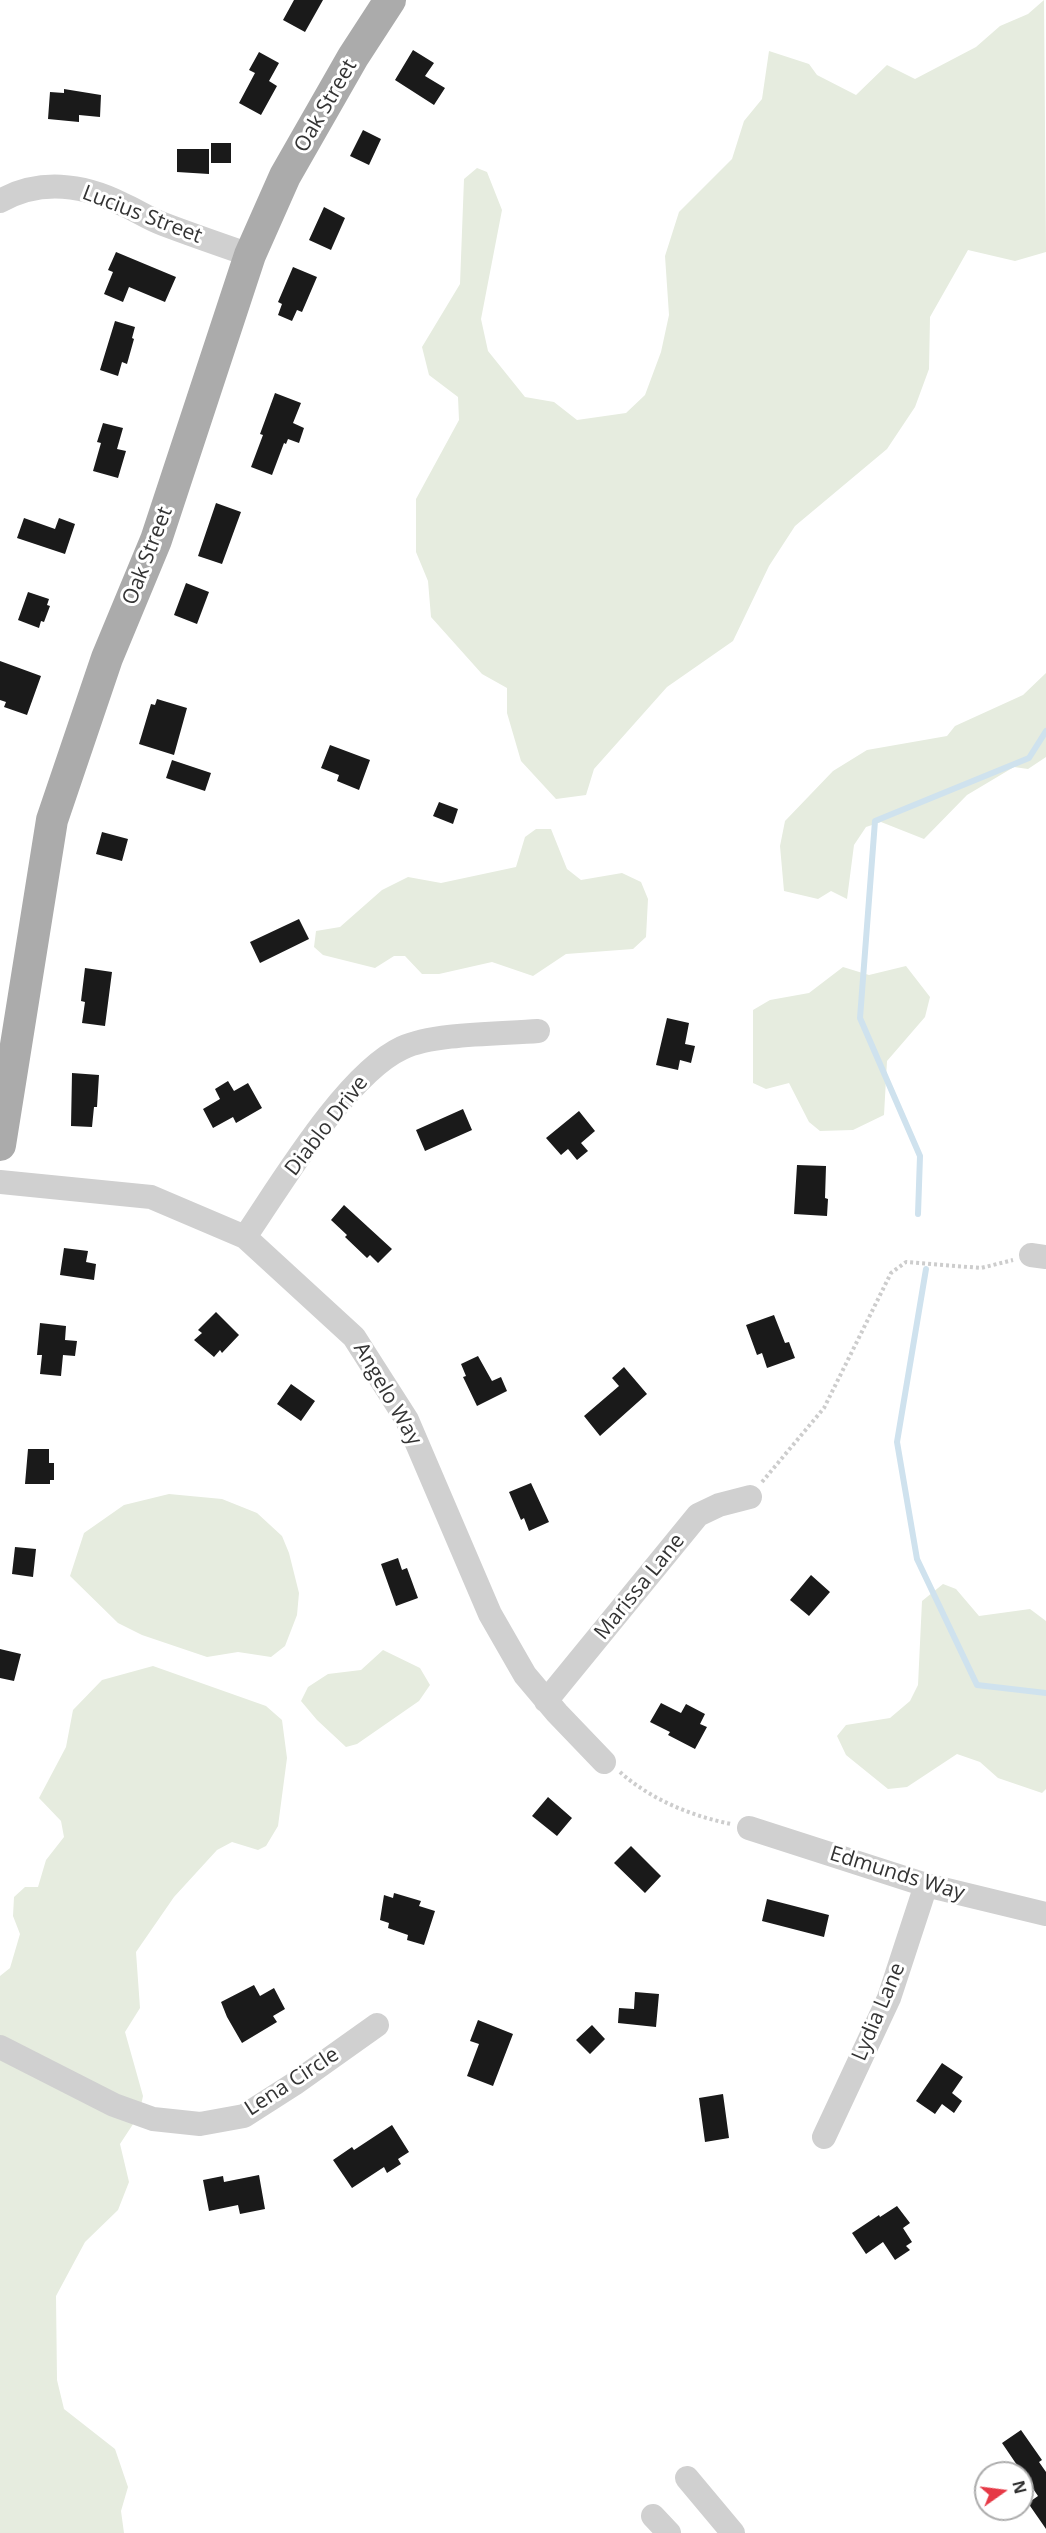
<!DOCTYPE html>
<html>
<head>
<meta charset="utf-8">
<style>
  body { margin:0 }
  #map { position:relative; width:1046px; height:2533px; overflow:hidden; background:#fff; font-family:"Open Sans",sans-serif }
  canvas { display:block }
  .north { position:absolute; left:974px; top:2461px; width:60px; height:60px; box-sizing:border-box; background:#fff; border:2px solid #adadad; border-radius:50%; rotate:76deg; font-size:16px; font-weight:700; line-height:24px; text-align:center; color:#333 }
  .north::after { content:''; display:block; margin:auto; width:21px; height:27px; background:#e63946; clip-path:polygon(50% 0,100% 100%,50% 72%,0 100%) }
</style>
</head>
<body>
<div id="map">
<canvas width="1046" height="2533"></canvas>
<div class="north">N</div>
</div>
<script>
const ctx = document.querySelector('canvas').getContext('2d');
ctx.lineJoin = 'round';
function fill(path, color) { ctx.fillStyle = color; ctx.fill(path, 'evenodd'); }
function strokePath(path, color, width, dash) { ctx.strokeStyle = color; ctx.lineWidth = width; ctx.lineCap = dash ? 'butt' : 'round'; ctx.setLineDash(dash || []); ctx.stroke(path); }
function drawText(font, color, halo, rows, align = 'center') {
  ctx.font = font + ' "Open Sans",sans-serif'; ctx.lineWidth = 6; ctx.setLineDash([]); ctx.textBaseline = 'middle'; ctx.strokeStyle = halo; ctx.fillStyle = color; for (const [text, x, y, turn = 0] of rows) {
    ctx.save(); ctx.translate(x, y); ctx.rotate((+turn || 0) * Math.PI / 180); ctx.textAlign = isNaN(turn) ? turn : align; if (halo) ctx.strokeText(text, 0, 0); ctx.fillText(text, 0, 0); ctx.restore();
  }
}
fill(new Path2D(`
  M1044,0L1046,252L1015,261L968,250L930,317L929,369L915,407L887,449L795,526L769,566L733,641L667,687L594,769L586,795L556,799L521,761L507,713V688L482,674L431,617L428,581L416,552V499L459,420L458,397L429,375L422,347L460,284L464,179L477,168L487,172L502,210L481,319L488,351L525,397L554,402L577,420L626,413L645,395L661,352L669,315L665,256L679,212L732,159L744,121L762,99L769,51L809,64L817,75L856,95L887,65L915,79L976,47L1000,26L1028,14Z
  M1046,673V757L1028,769L1014,767L967,795L924,839L881,822L866,827L854,845L847,899L831,891L818,899L784,891L780,846L785,821L833,771L867,750L947,736L955,726L1023,695Z
  M536,829H551L567,869L581,880L622,873L641,882L648,899L646,937L633,949L566,954L533,976L492,962L439,974H422L405,956H394L375,968L323,955L314,947L316,931L340,927L382,890L408,877L441,883L516,867L525,837Z
  M906,966L930,997L925,1017L887,1061L884,1115L853,1130L820,1131L809,1122L789,1083L766,1089L753,1083V1010L770,1000L809,993L843,967L869,975Z
  M169,1494L222,1499L257,1513L282,1536L289,1553L299,1593L297,1615L285,1646L271,1657L238,1652L207,1657L142,1635L118,1623L70,1576L84,1533L124,1505Z
  M943,1584L956,1589L979,1616L1030,1609L1046,1621V1789L1042,1793L998,1778L980,1762L957,1754L907,1787L888,1789L846,1755L837,1736L846,1725L890,1718L910,1701L918,1685L922,1601Z
  M383,1650L420,1668L430,1685L419,1701L357,1744L346,1747L317,1720L301,1701L308,1687L328,1674L361,1670Z
  M153,1666L266,1706L282,1720L287,1758L278,1826L266,1846L258,1850L232,1842L217,1850L174,1897L136,1952L140,2008L125,2032L143,2096L139,2115L120,2144L129,2182L118,2210L85,2242L56,2296L57,2380L64,2409L115,2449L128,2487L121,2511L124,2533H0V1976L10,1968L20,1934L13,1916L14,1897L25,1887H38L46,1860L64,1837L61,1821L39,1798L66,1747L73,1710L102,1680Z`), '#e6ecdf');
strokePath(new Path2D(`
  M918,1214L920,1156L860,1018L875,821L1029,758L1046,731
  M926,1269L897,1442L917,1559L977,1685L1046,1693`), '#cfe2ee', 6);
fill(new Path2D(`
  M294,0H323L305,32L283,20Z
  M413,50L434,63L425,76L445,88L434,105L395,80Z
  M259,52L279,63L269,81L277,86L261,115L239,103L255,73L249,70Z
  M64,89L101,95L100,117L79,115V122L48,119L50,92L64,93Z
  M363,130L381,139L369,165L350,156Z
  M211,143H231V163H211Z
  M177,149H209V174L177,172Z
  M324,207L345,218L331,250L309,240Z
  M116,252L176,277L165,302L129,287L123,302L104,294L113,272L108,270Z
  M293,267L317,277L302,312L297,310L292,321L278,315L282,304L278,302Z
  M115,321L135,327L132,338L134,339L127,364L122,362L118,376L100,370Z
  M275,393L301,403L293,423L304,428L299,443L288,439L286,444L284,443L272,475L251,467L263,435L260,434Z
  M103,423L123,428L117,449L126,451L118,478L93,471L101,443L97,442Z
  M216,503L241,512L222,564L198,556Z
  M24,518L55,529L59,518L75,524L65,554L17,538Z
  M186,583L209,592L197,624L174,615Z
  M28,592L49,599L47,605L50,606L44,622L41,621L39,628L18,620Z
  M0,661L41,676L27,715L4,707L6,702L0,700Z
  M157,699L187,708L174,755L139,744L151,704L155,705Z
  M330,745L370,760L359,790L337,781L339,775L321,768Z
  M172,760L211,773L205,791L166,778Z
  M439,802L458,809L453,824L433,816Z
  M102,832L128,839L122,861L96,854Z
  M299,919L309,939L260,963L250,942Z
  M85,968L112,972L105,1026L82,1023L85,1002L81,1001Z
  M667,1018L689,1023L685,1044L695,1046L691,1063L680,1060L678,1070L656,1065Z
  M72,1073L99,1075L97,1107H94L92,1127L71,1126Z
  M228,1081L234,1091L248,1083L262,1108L236,1123L233,1117L213,1128L203,1109L220,1099L215,1089Z
  M463,1109L472,1130L425,1151L416,1130Z
  M579,1111L595,1131L581,1143L588,1151L577,1160L568,1149L561,1155L546,1138Z
  M797,1165L826,1166L825,1198L828,1199L827,1216L794,1214Z
  M344,1205L392,1249L378,1263L370,1255L367,1258L345,1237L347,1235L331,1220Z
  M64,1248L88,1251L86,1262L96,1264L94,1280L60,1275Z
  M216,1312L239,1335L222,1353L220,1350L214,1357L194,1340L202,1333L198,1330Z
  M774,1315L785,1343L789,1342L795,1358L767,1368L762,1353L757,1355L746,1325Z
  M40,1323L66,1326L65,1340L77,1341L75,1356L63,1355L61,1376L40,1374L42,1355H37Z
  M478,1356L492,1381L501,1377L507,1391L477,1406L463,1377L466,1376L461,1364Z
  M624,1367L647,1394L600,1436L584,1416L619,1386L612,1378Z
  M291,1384L315,1401L301,1421L277,1404Z
  M28,1449H49V1463H54V1480H50V1484H25Z
  M531,1483L549,1522L529,1531L524,1518L521,1520L509,1492Z
  M15,1547L36,1549L33,1577L12,1574Z
  M398,1558L402,1570L407,1568L418,1598L396,1606L381,1564Z
  M811,1575L830,1592L809,1616L790,1600Z
  M0,1649L21,1654L14,1681L0,1678Z
  M661,1703L681,1713L686,1704L705,1714L700,1724L707,1727L695,1749L668,1735L670,1732L650,1722Z
  M548,1797L572,1818L557,1836L532,1816Z
  M631,1846L661,1876L645,1893L614,1863Z
  M394,1893L421,1901L419,1906L435,1911L424,1945L407,1940L408,1935L388,1928L389,1923L380,1920L384,1895L393,1898Z
  M767,1899L829,1915L824,1937L762,1921Z
  M254,1985L260,1996L274,1988L285,2009L273,2016L277,2022L242,2043L227,2017L221,2002Z
  M635,1992L659,1994L656,2027L618,2023L619,2008L634,2009Z
  M478,2020L513,2034L493,2086L467,2076L479,2044L470,2041Z
  M592,2025L605,2039L590,2054L576,2040Z
  M942,2063L963,2077L952,2093L962,2101L954,2113L942,2104L935,2114L916,2101Z
  M723,2094L729,2138L705,2142L699,2098Z
  M392,2125L409,2152L398,2159L401,2164L387,2173L384,2167L352,2188L333,2160L352,2147L354,2150Z
  M259,2175L265,2209L240,2214L238,2205L209,2211L203,2180L223,2176L224,2182Z
  M897,2206L910,2223L903,2228L912,2242L906,2246L910,2250L895,2260L883,2242L866,2254L852,2233L879,2215L880,2217Z
  M1021,2430L1042,2460L1039,2462L1046,2472V2529L1028,2503L1038,2496L1002,2443Z`), '#1a1a1a');
strokePath(new Path2D(`
  M762,1482L824,1408L891,1273L906,1262L981,1268L1013,1260
  M620,1772C650,1799 691,1816 731,1824`), '#cdcdcd', 4, [3, 3]);
strokePath(new Path2D(`
  M0,201C39,179 82,184 122,204C136,210 149,219 163,224C192,235 221,245 250,255
  M0,1182L151,1197L245,1237L354,1337L407,1420L490,1614L525,1675L557,1713L604,1762
  M245,1237C280,1186 346,1074 402,1048C434,1033 501,1034 538,1031
  M1031,1255L1046,1257
  M546,1701L698,1515L719,1505L750,1497
  M749,1828L926,1885L1046,1914
  M0,2047L114,2105L153,2119L200,2124L244,2116L294,2084L377,2025
  M824,2137L889,1998L926,1885
  M687,2478L733,2533
  M653,2516L669,2533`), '#d0d0d0', 24);
strokePath(new Path2D(`
  M0,1145L52,820L107,658L156,540L250,255L285,176L353,57L390,0`), '#ababab', 32);
drawText('21px', '#333', '#fff', [
  ["Oak Street",326,106,-60],
  ["Lucius Street",142,215,21],
  ["Oak Street",148,556,-69],
  ["Diablo Drive",327,1126,-52],
  ["Angelo Way",387,1394,60],
  ["Marissa Lane",640,1587,-51],
  ["Edmunds Way",897,1874,17],
  ["Lydia Lane",879,2012,-67],
  ["Lena Circle",292,2082,-33]
]);
</script>
</body>
</html>
